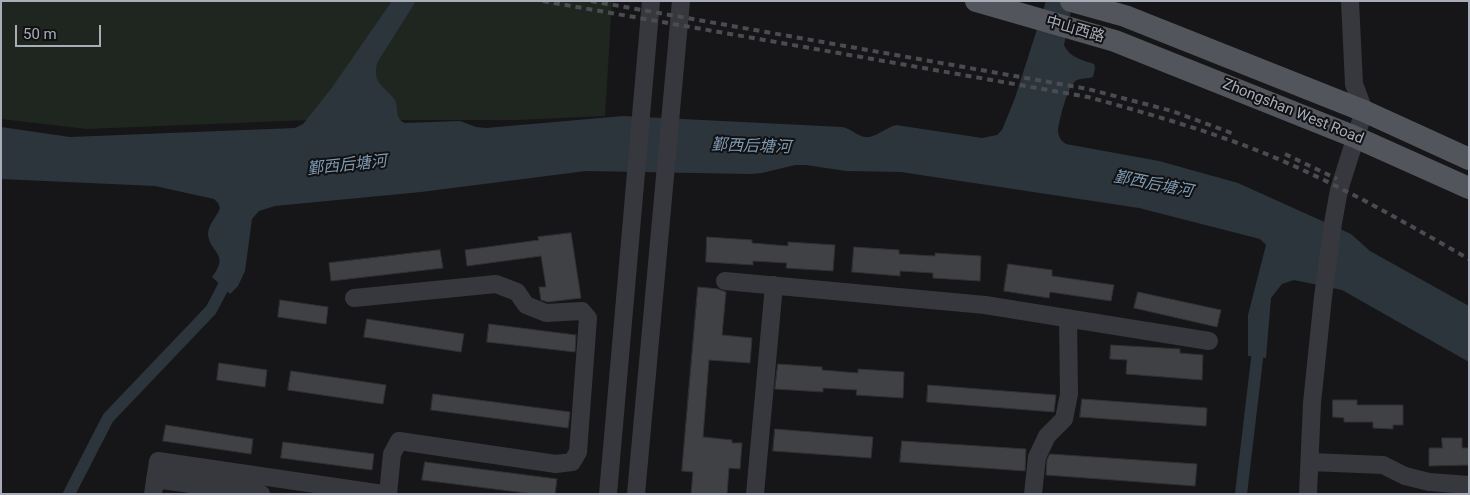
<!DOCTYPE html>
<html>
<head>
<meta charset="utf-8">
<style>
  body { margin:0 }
  #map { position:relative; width:1470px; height:495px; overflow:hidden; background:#161618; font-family:Roboto,sans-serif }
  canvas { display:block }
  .frame { position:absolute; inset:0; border:2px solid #a8adb8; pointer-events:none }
  .scale { position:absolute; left:15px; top:25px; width:86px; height:22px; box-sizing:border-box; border:2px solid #a8adb8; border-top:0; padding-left:6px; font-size:15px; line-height:18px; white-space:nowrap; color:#a8adb8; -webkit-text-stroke:4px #111113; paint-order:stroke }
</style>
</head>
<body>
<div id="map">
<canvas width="1470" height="495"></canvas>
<div class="frame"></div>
<div class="scale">50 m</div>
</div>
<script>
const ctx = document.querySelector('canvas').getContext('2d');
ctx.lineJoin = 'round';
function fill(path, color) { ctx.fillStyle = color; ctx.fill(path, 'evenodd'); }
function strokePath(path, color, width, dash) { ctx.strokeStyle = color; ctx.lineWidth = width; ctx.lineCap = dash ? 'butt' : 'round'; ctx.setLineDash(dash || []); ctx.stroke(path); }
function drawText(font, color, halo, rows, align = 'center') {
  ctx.font = font + ' Roboto,"Noto Sans SC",sans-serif'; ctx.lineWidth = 4; ctx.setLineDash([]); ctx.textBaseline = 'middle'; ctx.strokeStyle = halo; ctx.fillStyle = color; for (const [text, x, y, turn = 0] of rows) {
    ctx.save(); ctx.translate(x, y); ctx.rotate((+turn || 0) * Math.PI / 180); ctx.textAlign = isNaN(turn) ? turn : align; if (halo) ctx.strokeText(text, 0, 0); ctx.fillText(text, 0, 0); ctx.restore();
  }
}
fill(new Path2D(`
  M1,1H612L605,116L517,120H309L87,129L1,119Z`), '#1e261f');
fill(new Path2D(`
  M392,1H416L377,63C376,69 375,73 377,79C380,87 390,92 395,100C399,108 394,119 405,123L460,121L476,127L486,128L623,116L842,127C849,128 854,133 861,136C873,141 884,128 896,125L982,138L997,135L1002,130L1015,98L1046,1H1073L1064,45C1069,57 1082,60 1094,64L1095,68L1093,77C1088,79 1081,78 1077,80C1067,85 1060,119 1058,129C1058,136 1060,140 1066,144L1159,161L1238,183L1351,234L1370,251L1469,306V362L1342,290L1294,280L1282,284L1271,298L1266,358L1248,356V315L1266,245L1260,239L1139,208L901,172L846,171L806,165H795L762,173L751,174L586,171L421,192L275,206L259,211L252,219L245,271L238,286L230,294L212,277C231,253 208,252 208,233C209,223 217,217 220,208L218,203L214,199L155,186L1,179V127L70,137L295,128L303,124L331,89Z`), '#2c353c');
strokePath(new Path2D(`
  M69,494L108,418L211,310L230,274
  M1241,494L1259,342`), '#2c353c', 12);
const building = new Path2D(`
  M571,233L581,298L548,302L541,300L539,287H546L541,256L467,266L465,250L539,240L538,237Z
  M707,237L752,240V243L788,246V242L835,245L833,271L786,268L787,263L753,261V265L706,262Z
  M854,247L899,250V254L935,256V253L981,256L980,281L933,278V273L900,271V276L852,272Z
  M440,250L443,268L331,281L329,263Z
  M1008,264L1052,270V276L1114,285L1111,301L1050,292L1049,298L1004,291Z
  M698,287L718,289L726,292L722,335L752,338L750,363L709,360L703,437L732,440V443H742L740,469L729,468L727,494H691L693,472L682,471Z
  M1138,292L1221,310L1217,327L1134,308Z
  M280,300L328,307L326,324L278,317Z
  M367,319L464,334L461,352L364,337Z
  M489,324L576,335L575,352L487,342Z
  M1111,345L1180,349V353L1203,355L1202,380L1126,374L1127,360L1110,359Z
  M219,363L267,370L265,387L217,380Z
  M778,364L822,367V370L858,373V369L904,372L903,398L856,395L857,390L823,388V392L775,389Z
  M291,371L386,385L383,404L288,390Z
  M928,385L1056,395L1054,412L927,402Z
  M433,394L570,412L568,428L431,410Z
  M1082,399L1207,408L1206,426L1080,417Z
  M1333,400H1357V405H1403V425H1393V429L1373,428V422H1344V418L1333,417Z
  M166,425L253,439L251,454L163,441Z
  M775,429L873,437L871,458L773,451Z
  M1442,438H1462V448H1469V465L1429,466V448H1442Z
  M902,441L1026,449L1025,471L900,462Z
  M283,442L374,454L372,470L281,458Z
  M1050,454L1197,464L1195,486L1046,475L1047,460Z
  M425,462L557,479L555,494H534L422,480Z`);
fill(building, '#404145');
strokePath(building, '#303034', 1);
strokePath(new Path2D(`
  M725,281L985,305L1209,341
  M354,298L496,284L517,292L526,305L546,313L582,311L588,318L578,452L572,462L556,464L399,441L392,454L388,494
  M1310,462L1383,465L1405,476L1429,482L1469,485
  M155,479L261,494
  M153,494L158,461L383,494
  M608,494L651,1
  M636,494L681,1
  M755,494L774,285
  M1033,494L1037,457L1047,436L1064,419L1069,394L1068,318
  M1308,494L1312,403L1323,297L1333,223L1339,190L1364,111L1354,84L1350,1`), '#37383d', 18);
strokePath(new Path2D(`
  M976,1L1115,41L1355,137L1469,188
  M1071,1L1125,16L1364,111L1469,159`), '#53555c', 22);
strokePath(new Path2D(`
  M543,1L1088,97C1157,116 1228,136 1294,166C1354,193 1411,226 1469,259
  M591,1L1088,89L1172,111L1234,134
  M1285,154L1337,179`), '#4a4c52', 4, [6, 5]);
drawText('15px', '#a8adb8', '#111113', [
  ["中山西路",1075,30,16],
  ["Zhongshan West Road",1293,112,22]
]);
drawText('italic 16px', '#7f9bb3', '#111113', [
  ["鄞西后塘河",751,147,2],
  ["鄞西后塘河",347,166,-6],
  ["鄞西后塘河",1153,185,11]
]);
</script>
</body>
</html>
